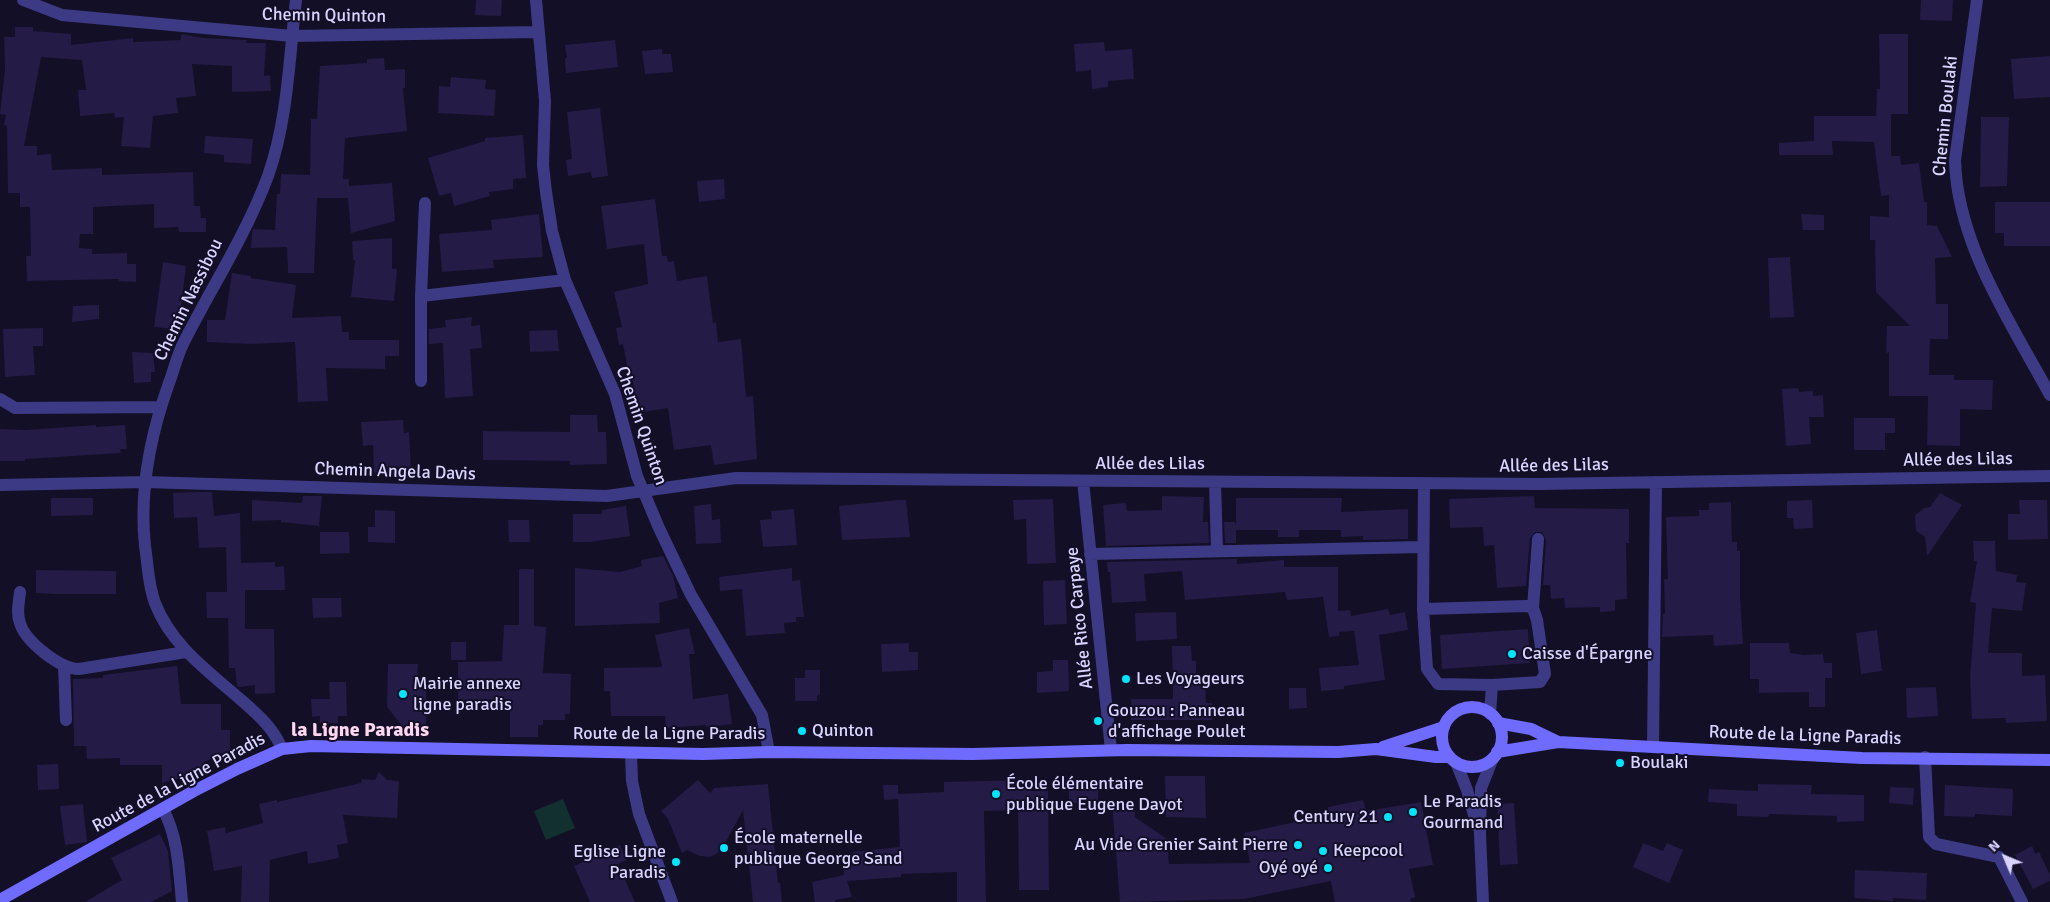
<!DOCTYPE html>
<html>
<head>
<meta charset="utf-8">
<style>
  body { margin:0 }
  #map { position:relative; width:2050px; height:902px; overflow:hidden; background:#130f26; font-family:Signika,sans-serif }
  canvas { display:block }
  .north { position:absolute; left:1980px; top:832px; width:50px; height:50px; -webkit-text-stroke:4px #130f26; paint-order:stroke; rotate:315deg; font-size:14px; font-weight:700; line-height:20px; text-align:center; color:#d9d4ff }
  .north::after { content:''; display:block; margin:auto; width:18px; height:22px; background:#d9d4ff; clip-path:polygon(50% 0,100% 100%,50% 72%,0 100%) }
</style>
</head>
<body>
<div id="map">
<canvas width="2050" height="902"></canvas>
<div class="north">N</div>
</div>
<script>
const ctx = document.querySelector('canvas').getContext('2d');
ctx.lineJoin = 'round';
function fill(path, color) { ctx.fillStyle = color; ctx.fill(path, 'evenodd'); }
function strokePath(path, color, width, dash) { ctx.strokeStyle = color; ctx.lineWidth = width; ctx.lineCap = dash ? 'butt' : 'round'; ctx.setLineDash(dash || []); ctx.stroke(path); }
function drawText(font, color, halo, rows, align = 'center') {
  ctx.font = font + ' Signika,sans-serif'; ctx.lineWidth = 4; ctx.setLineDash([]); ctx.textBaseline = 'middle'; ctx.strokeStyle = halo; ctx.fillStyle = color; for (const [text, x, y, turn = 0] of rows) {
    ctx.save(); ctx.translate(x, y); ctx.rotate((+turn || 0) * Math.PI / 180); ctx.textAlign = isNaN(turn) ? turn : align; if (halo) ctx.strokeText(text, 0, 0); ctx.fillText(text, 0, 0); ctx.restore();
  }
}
fill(new Path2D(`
  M563,799L575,828L546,840L534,811Z`), '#12302f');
fill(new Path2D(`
  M476,0H502L501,16L475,15Z
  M1921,0H1953L1952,21L1920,20Z
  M15,27H33V31L71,34V45L133,38V42L181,40V34L203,38L247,40L246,43H266L264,76L270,75L271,91L232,92V66L192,64L196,96L176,98L178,113L153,116L150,148L121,146L124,117L115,118L114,113L80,116L78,90H86L82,60L41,57L24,146H37V155L51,154L52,170L102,168V175L193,172L194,206H200L201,218H206V232H179L178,227L154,228V204L93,207V234H80L79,248L92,249V254L127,253V264H136V282L119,281V279L27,281L26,256H31L30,207H20V193H8L7,126L4,125L6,115L0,114L5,69L4,37H15Z
  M1879,34H1908V114H1891V156H1900L1901,165L1919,163L1924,202H1927V225L1937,226L1952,257L1935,258L1936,304H1948V339H1930L1929,375H1954V380H1993L1992,410L1960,409V446L1927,445L1928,396H1889V352L1886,353L1887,326H1910L1876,292L1875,240H1870V216L1889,217V195L1881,196L1874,142L1832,141L1833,155H1779V143L1814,141V116H1876L1877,89H1880Z
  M615,40L618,67L566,73L565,58H567L565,45Z
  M1104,42L1105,51L1132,49L1134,79L1108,81V87L1092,89L1091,70L1076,72L1074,44Z
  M662,49V54H671L673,72L645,74L642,51Z
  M2050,56V97L2014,99L2011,59Z
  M384,58L385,70L405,69V88H403L407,131L345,138L343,179H349V186L392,183L395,221L351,233L348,198H317L314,273H288L287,247L251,248L252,233L253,229L275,230L277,194H280L281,174L310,175L311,119H317L320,66L367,63V59Z
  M451,77L486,80L485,89L496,90L494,116L438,113L439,86L450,87Z
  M600,108L608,176L592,178L591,172L568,176L566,160L572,159L567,112Z
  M1981,117H2009L2007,186L1980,187Z
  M523,135L526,178L513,179V189L489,192L490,196L454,206L451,193L439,196L428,158L485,141V138Z
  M205,136L253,139L251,164L224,162V155L204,153Z
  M724,179L725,199L699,202L697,181Z
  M655,199L662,256H667L668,262L674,261L677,281L707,276L713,323L716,322L718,342L741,339L746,397L753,396L757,459L714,465L711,445L674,450L668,408L643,412L642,409L637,410L633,381H630L623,344L619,345L616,328L622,327L614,292L648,284L644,244L607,249L601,206Z
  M1995,202H2050V246H2004V233H1995Z
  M539,214L543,257L493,260L494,268L442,272L439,234L492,230L491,220Z
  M1801,214L1824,215V230H1803Z
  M392,238V269H397L394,301L351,297L355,260H353L352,241Z
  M1790,257L1794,317L1770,318L1768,258Z
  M163,262L186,266L180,315L175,314L174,329L154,327Z
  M232,273L251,276V278L296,285L292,318L341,316L342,332H349V340H399V356H385V369L326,368L328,401L298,402L295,342L251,344L207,342V320H225Z
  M99,305V319L72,322L73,306Z
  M472,317L471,326L480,325L482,348L470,349L473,396L445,398L443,343L429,344V329L446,327L445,320Z
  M43,328V346H33L35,375L5,377L3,329Z
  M557,330L559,351L530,352L529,331Z
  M132,352L153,353L155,372H151V382L134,383Z
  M1798,388L1799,392L1813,391V396L1823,395L1824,417H1809L1811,444L1786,446L1782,389Z
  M570,415H597L598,432H606L607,464L570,465V461L483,460V431L570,432Z
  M1854,418H1895V433H1885V450H1854Z
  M403,420L404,433L409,432L411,472L374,473L373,445L363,446L361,422Z
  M96,425V427L125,425L127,449H120L121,453L25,459V461H0V429L25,430Z
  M195,492H212L214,516L240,513L241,563L275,562V567L284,566L285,590H245V629H274L275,693L255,694V685L239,687L237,686L235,668H229L228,618H207L206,592H227L226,547L199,548L197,517L174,518L173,493Z
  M1940,493L1962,505L1927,556L1925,537L1916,531L1915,515L1924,508L1930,507Z
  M303,496H322L319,526L281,522V520L252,521V500L302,503Z
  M1162,496L1204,497L1203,522H1208L1209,543L1106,546L1103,505L1126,503L1127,511L1162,510Z
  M1534,496L1535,508L1629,509V543H1626L1627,599L1615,600V611L1600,612V607L1565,608L1564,598L1551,599L1550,585H1543L1546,540L1542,532H1535L1530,538L1526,586L1497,588L1494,545L1484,546L1483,527L1450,528L1449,499Z
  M51,498H93V515L51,516Z
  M1236,498H1342L1341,512L1408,509V539L1363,540V536L1341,537V530H1299V537H1278V530H1236V543H1225L1224,522H1235L1236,525Z
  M1053,499L1056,563L1027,564L1026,519L1014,520L1013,500Z
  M898,500H906L910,537L842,540L839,506Z
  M1812,500L1813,528L1794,529L1793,518H1787V501Z
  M2019,500H2047L2048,539L2008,540V514H2020Z
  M1731,502L1732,542H1737V551H1740V597L1743,644L1714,646L1713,635L1662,637L1663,614H1665L1664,579H1668L1666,517L1699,516V510H1709V503Z
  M711,504L712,520L720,519L721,543L696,544L694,506Z
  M626,506L630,536L590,542H573V514H602V510Z
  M794,509L797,545L763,547L760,520L772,519L771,511Z
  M375,510L395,511V543L368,542V527H375Z
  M508,520H529L530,542H509Z
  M320,532H349L350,553L320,554Z
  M1973,541H1995L1996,571L2017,575L2016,582L2026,583L2022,611L1992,608L1988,653H2022V676L2045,675L2047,721L2006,723L2005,718L1972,719L1970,677L1976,603L1970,602L1977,561H1974Z
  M663,556L673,576L678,598L659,603L660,623L575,626V568L620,572L642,566L641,560Z
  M1237,559V564L1284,560V567H1338V611L1350,610L1351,616L1388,609L1390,615L1405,612L1408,630L1379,635L1385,680L1344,686V689L1321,691L1319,668L1359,665L1354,631L1339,632V636L1329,637L1323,597L1287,600L1285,592L1185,600L1182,571L1144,574L1146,601L1112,603L1110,572H1108L1107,562Z
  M792,568V581L800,580L804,617H796V622L784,623L785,633L746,636L742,589L720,591L719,577Z
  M519,569H534V626L546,627L543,673L571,674L570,714H565V720H543V725H538V737H510V699L458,700V662L502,661L504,625H519Z
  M36,570L116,571V594H55L36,593Z
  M1065,580L1067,624L1044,625L1043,581Z
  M312,598H341L342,617L313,618Z
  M1176,612L1177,639L1136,641L1135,613Z
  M689,628L695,654H689L693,699L728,694L732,724L706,727V725L666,728L665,716H611L610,691H604V668L662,667L655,635Z
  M1528,629L1530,663L1442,669L1440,635Z
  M1877,630L1882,671L1861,674L1856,633Z
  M451,642H466V660H451Z
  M909,643V652H918V670L882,672L881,644Z
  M1750,643H1789L1790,653L1804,655L1823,654L1824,663H1832V678H1825V707H1809V692L1759,693V679H1750Z
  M1172,646H1191L1192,661H1196V676H1205L1206,703H1212V720H1131V699H1173Z
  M1053,660H1068L1069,691L1037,693V672L1053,671Z
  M388,664H418L417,683H426V728L403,727L387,707Z
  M177,666L181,704H221V730H230V751L204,762V771L162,783V765H120V758L87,759L86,746H74L73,679L103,678V675Z
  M805,670H820V695L817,696V701H795V678H805Z
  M329,682H346L347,716H338V723H320V716L312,717L311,699H330Z
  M1936,687L1938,716L1907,718L1906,688Z
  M1289,688H1306L1307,708L1289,709Z
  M58,764L59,789L38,790L37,765Z
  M379,772L387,780L399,781L397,818L343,815L348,843L337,845L339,858L308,864L307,851L270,860L269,902H241L242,866L214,871L207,831L225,827L226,833L263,823L259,804L277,800V802L361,783L362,779L375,780Z
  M1165,776H1205L1206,818L1166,817Z
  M698,780L710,793L714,788L768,784L778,883H780L782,902H753L743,810L722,849L716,854L710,857L700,856L687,850L682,853L668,819L661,811Z
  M1026,780V791H1048L1049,890H1019L1018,810L984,811L986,902H957V872L901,874V877L847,881L852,897L835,900V902H815L812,882L844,875L843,858H853L852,852L900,847L898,799L884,800L883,785H898V794L944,792V782Z
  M1098,781V803H1069V782Z
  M1758,784L1812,785L1811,794L1864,795V821L1837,822V816L1769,814L1768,817L1737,816V804L1708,802L1709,789L1758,791Z
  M1945,785L2013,789L2012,816L1975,814V817L1944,816Z
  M1890,787L1914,788L1913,805L1889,803Z
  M1363,800L1366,811L1421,802L1433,865L1409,869L1415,897L1410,899L1411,902H1335L1331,881L1244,899L1120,902L1112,804L1134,803L1135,817L1167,839L1169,864L1250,863L1244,833L1328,815V807Z
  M1514,803L1518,864L1500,865L1497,804Z
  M83,804L87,842L65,845L60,806Z
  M160,834L168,851L172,891L151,902H85L122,880L111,858Z
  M1643,843L1663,851L1667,843L1683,850L1669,883L1633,867Z
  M620,845L626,860L618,864L635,902H590L574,866Z
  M2032,846L2035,854L2039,852L2050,875V881L2033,889L2015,855Z
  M1855,870L1927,873L1926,900L1893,898V901L1854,898Z`), '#241b47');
strokePath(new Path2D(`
  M23,0L62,15L292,36L538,32
  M536,0L545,101L543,165L546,192L552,231L565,280L615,394L637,476L659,528L691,595L762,715L769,752
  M1977,0L1955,160C1957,244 2011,323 2050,395
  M421,296L565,280
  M421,381V296L425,203
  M0,399L15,408L161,407
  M1083,481L1111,750
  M1215,482L1217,551
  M1424,484L1423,609L1427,669L1438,684L1492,685L1490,714
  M0,485L145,482L607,496L736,478L1539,484L2050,476
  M1090,554L1423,547
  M20,592C19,603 16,613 20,623C25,641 60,669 79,669L186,652
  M1533,608L1538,539
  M1423,609L1527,606L1533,608L1537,620L1545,674L1540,682L1492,685
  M64,665L66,720
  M1653,747L1656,482
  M282,749C273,727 257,714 240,699C208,671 171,645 155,603C148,585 148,565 145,546C139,490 150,436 169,383C174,370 177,356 183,344C211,288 246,235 268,176C288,119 289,59 296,0
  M631,753L632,781L639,814L672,902
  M1925,757L1929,837L1936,844L1999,857L2022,902
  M163,809C178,837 179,870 182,902`), '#3d3a85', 12);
strokePath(new Path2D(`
  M1456,762L1467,790L1477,826
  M1483,902L1480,834L1481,788L1493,758`), '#3d3a85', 12);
strokePath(new Path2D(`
  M1442 737a30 30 0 1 1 60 0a30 30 0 1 1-60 0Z
  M1498,723L1531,729L1558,742
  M1383,747L1444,727
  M1497,752L1558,742L1862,758L2050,760
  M0,900L194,791L237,769L282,749L311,746L703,754L769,752L973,754L1127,750L1338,752L1376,749L1436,757H1450`), '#6f6bff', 12);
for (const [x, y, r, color] of [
  [1512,654,5,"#00e5ff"],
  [1126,679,5,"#00e5ff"],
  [403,694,5,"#00e5ff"],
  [1098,721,5,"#00e5ff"],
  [802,731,5,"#00e5ff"],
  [1620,763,5,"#00e5ff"],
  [996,794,5,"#00e5ff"],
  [1413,812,5,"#00e5ff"],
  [1388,817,5,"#00e5ff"],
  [1298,845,5,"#00e5ff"],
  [724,848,5,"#00e5ff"],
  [1323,851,5,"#00e5ff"],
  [676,862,5,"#00e5ff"],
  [1328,868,5,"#00e5ff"]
]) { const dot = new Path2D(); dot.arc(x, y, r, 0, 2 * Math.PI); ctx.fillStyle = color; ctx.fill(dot); strokePath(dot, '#130f26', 2); }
drawText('18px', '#d9d4ff', '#130f26', [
  ["Chemin Quinton",324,16,1],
  ["Chemin Boulaki",1946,116,-84],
  ["Chemin Nassibou",189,300,-64],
  ["Chemin Quinton",641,426,71],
  ["Allée des Lilas",1958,460,-1],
  ["Allée des Lilas",1150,464],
  ["Allée des Lilas",1554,466,-1],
  ["Chemin Angela Davis",395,472,2],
  ["Allée Rico Carpaye",1080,618,-96],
  ["Route de la Ligne Paradis",669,734],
  ["Route de la Ligne Paradis",1805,736,2],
  ["Route de la Ligne Paradis",179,783,-28]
]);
drawText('18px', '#d9d4ff', '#130f26', [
  ["Caisse d'Épargne",1522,654],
  ["Les Voyageurs",1136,679],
  ["Mairie annexe",413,684],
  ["ligne paradis",413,705],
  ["Gouzou : Panneau",1108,711],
  ["d'affichage Poulet",1108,732],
  ["Quinton",812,731],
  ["Boulaki",1630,763],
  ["École élémentaire",1006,784],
  ["publique Eugene Dayot",1006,805],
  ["Le Paradis",1423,802],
  ["Gourmand",1423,823],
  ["Century 21",1378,817,"right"],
  ["École maternelle",734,838],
  ["publique George Sand",734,859],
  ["Au Vide Grenier Saint Pierre",1288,845,"right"],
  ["Keepcool",1333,851],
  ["Eglise Ligne",666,852,"right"],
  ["Paradis",666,873,"right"],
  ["Oyé oyé",1318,868,"right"]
], 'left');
drawText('bold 20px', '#ffd6f0', '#130f26', [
  ["la Ligne Paradis",360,731]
]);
</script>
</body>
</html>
